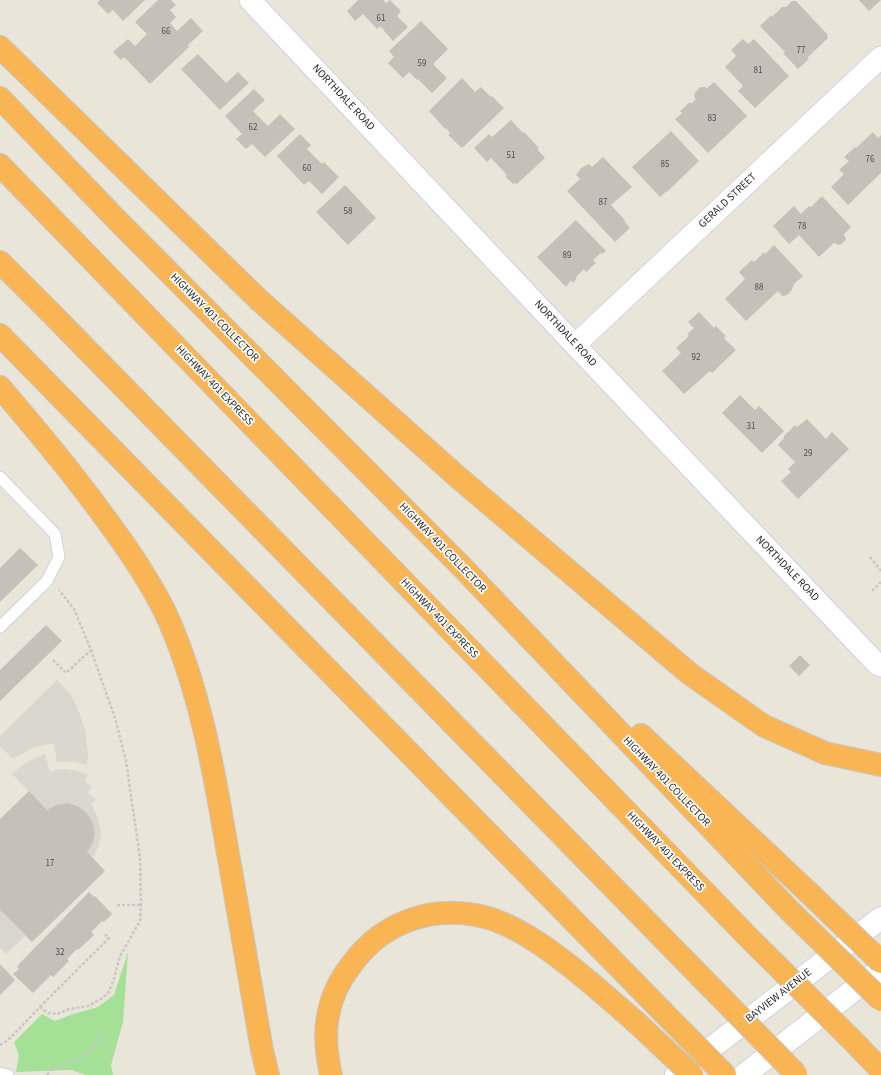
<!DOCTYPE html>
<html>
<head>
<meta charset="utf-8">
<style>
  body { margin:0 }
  canvas { display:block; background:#eae5d9 }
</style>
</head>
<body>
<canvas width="881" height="1075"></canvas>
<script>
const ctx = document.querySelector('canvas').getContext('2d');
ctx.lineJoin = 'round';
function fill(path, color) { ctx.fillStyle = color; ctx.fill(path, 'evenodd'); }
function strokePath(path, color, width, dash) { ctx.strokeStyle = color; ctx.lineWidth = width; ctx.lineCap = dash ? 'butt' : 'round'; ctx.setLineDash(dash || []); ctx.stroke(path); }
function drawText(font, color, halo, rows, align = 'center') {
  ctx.font = font + ' "Source Sans 3",sans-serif'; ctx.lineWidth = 3.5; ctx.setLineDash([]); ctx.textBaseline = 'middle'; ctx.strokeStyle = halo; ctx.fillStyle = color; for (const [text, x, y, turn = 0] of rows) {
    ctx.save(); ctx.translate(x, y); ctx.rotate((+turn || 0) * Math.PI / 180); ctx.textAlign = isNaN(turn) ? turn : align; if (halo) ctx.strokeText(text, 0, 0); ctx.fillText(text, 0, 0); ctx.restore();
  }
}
fill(new Path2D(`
  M128,952L123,1022L111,1065L113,1075H85L72,1070L16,1072L19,1056L14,1042L42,1014L55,1021L73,1014L98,1007L114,995Z`), '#a4e096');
fill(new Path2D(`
  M57,680L72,696L80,715L86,732L88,754L87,765L74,762H57L54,743L35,747L13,759L0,746V736Z
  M45,754L50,772L60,769L73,770L88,774L85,782L92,786L88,793L96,800L91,804L98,818L101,832L99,845L93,858L87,852L93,843L95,832L92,821L86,812L77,806L67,803L56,805L47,810L12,774L25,763Z
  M0,910L25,936L6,954L0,948Z`), '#dad7cf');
fill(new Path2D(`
  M100,0H145L123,21L113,10L108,14L97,3Z
  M158,0H171L176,5L170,10L176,17L170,23L177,31L191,18L203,31L188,45L189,47L150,84L124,57L121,60L113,52L128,39L135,46L147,34L135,22Z
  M358,0H383L386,3L390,0L401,11L397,16L408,27L393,41L380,26L377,29L363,14L355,21L347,11Z
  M859,0H881L869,11Z
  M792,1H796L828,35L827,36L828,38L807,58L809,59L798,69L783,53L785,52L760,26L771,15L772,17L782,7H786Z
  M421,21L448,49L433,64L447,78L432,93L418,79L417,80L409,72L403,78L388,63L394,57L389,51Z
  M743,39L748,44L754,39L789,76L755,108L738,91L743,86L725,67L736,56L731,50Z
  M198,54L226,83L238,72L249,83L220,110L181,69Z
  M462,78L475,92L481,87L491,97L492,96L504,108L462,148L448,135L450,133L446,128L445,129L429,111Z
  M714,82L747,116L708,153L675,119L682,113L680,111L690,102L691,104L696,99L694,97L695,93L700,87H705L706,89Z
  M254,89L265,100L253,111L268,126L280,114L295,129L265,157L252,144L246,149L236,139L242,134L225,116Z
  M511,120L523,133L524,132L539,148L537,149L545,158L517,184L515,183L513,184L505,176L507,175L491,158L487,162L474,148L489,134L492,137Z
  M671,131L699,161L667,192V191L660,197L632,167Z
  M873,132L878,138L881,135V173L848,205L831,187L844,174L839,170L849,161L844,157L855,147L856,148Z
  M300,134L311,145L307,149L322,164L324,162L339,177L322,194L309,181L304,185L277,156Z
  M603,157L632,187L611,205L625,220L624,221L630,228L615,242L567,191L580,179L576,175L581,168L589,164L592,167Z
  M345,185L376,218L348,245L316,212Z
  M822,196L851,227L844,234L846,239L843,243L839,245L834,243L819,257L799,235L789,244L773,226L794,206L801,214L809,206L811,207Z
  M576,220L606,251L602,254L601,253L593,260L596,263L586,272L584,269L576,277L577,278L573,283L571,280L566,287L537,257Z
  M774,245L803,276L794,284L792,290L787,295L782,296L778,291L746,321L725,299L745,279L739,272L752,260L754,262L764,252L765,254Z
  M699,312L714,328L716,326L726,336L724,338L736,350L712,373L710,371L684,394L662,371L681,353L676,348L689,336L687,334L694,328L688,322Z
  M740,395L755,410L759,406L784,431L762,453L722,413Z
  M807,419L826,439L832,432L849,449L798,499L781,481L791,472L788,469L795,462L778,445L784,438L783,437L795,425L797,427Z
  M20,548L38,565L0,602V568Z
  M46,625L62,641L0,701V670Z
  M800,655L810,665L799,676L789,666Z
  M29,791L47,810L56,805L67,803L77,806L86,812L92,821L95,832L93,843L87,852L105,871L32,942L0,910V819Z
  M89,892L94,897L95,896L112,914L104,922L102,921L91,932L94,935L78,950L77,949L67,959L69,961L53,977L51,975L33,993L13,974L19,969L17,967L19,965V964Z
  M0,964L15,980L0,995Z`), '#c5c1b9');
const lane = new Path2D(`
  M0,477L55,534L59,557L47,581L0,627
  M0,1073L8,1075`);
const street = new Path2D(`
  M250,0L575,345L877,664L881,666
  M575,345L881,57`);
const secondary = new Path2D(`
  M676,1075L881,918
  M744,1075L881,969`);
const highway = new Path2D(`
  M0,47L259,300L460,479L690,674L764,726L825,753L881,765
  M0,98L116,219L462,567L790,911
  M0,165L751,940
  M0,262L51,313L700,976
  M0,335L661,1010
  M0,387C36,429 71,471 103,515C127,547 149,579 166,614C199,686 214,770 227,848C239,915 250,982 262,1050L268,1075
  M641,735L808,892
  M851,1039L881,1070
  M331,1075L330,1071C327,1053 324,1035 328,1016C331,998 340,979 352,964C385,919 438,903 492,919C509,925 525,934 540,944C575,968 606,996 637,1023`);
strokePath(lane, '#cecfe0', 13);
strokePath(street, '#cecfe0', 23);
strokePath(secondary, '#cecfe0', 24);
strokePath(highway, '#c7c7c7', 24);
strokePath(new Path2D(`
  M870,557L881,571
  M872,591L881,582
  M53,660L66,673L91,650
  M117,905H141
  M40,1007L109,938L105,934
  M0,1045L7,1041L40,1007L48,1013L57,1014L69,1009L88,1006L101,999L108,993L113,982L120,956L140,921L141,905L140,858L126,761L115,718L91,650L74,609L59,590
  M47,1075L52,1069L61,1065L77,1060L88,1053L95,1046L100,1035`), '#c7c7c7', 2.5, [3, 2]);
strokePath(lane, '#fff', 11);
strokePath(street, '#fff', 21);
strokePath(secondary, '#fff', 22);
strokePath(highway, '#f9b554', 22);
const highwayBridge = new Path2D(`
  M808,892L881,962
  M790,911L881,1000
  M751,940L851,1039
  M700,976L796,1074
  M661,1010L725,1075
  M637,1023L692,1075`);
strokePath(highwayBridge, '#c7c7c7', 24, []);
strokePath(highwayBridge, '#f9b554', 22);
drawText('9px', '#4e4e4c', null, [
  ["61",381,19],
  ["66",166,32],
  ["77",801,51],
  ["59",422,64],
  ["81",758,71],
  ["83",712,119],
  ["62",253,128],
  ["51",511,156],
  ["76",870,160],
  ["85",665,165],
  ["60",307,169],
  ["87",603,203],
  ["58",348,212],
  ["78",802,227],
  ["89",567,256],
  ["88",759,288],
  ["92",696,358],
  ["31",751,427],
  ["29",808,454],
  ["17",50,864],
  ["32",60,953]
]);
drawText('11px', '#272727', '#fff', [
  ["NORTHDALE ROAD",343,98,47],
  ["GERALD STREET",728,201,-43],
  ["HIGHWAY 401 COLLECTOR",214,318,45],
  ["NORTHDALE ROAD",565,334,47],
  ["HIGHWAY 401 EXPRESS",214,386,46],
  ["HIGHWAY 401 COLLECTOR",442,548,46],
  ["NORTHDALE ROAD",787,569,46],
  ["HIGHWAY 401 EXPRESS",439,619,46],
  ["HIGHWAY 401 COLLECTOR",666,782,46],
  ["HIGHWAY 401 EXPRESS",665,852,46],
  ["BAYVIEW AVENUE",779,996,-38]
]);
</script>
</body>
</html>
